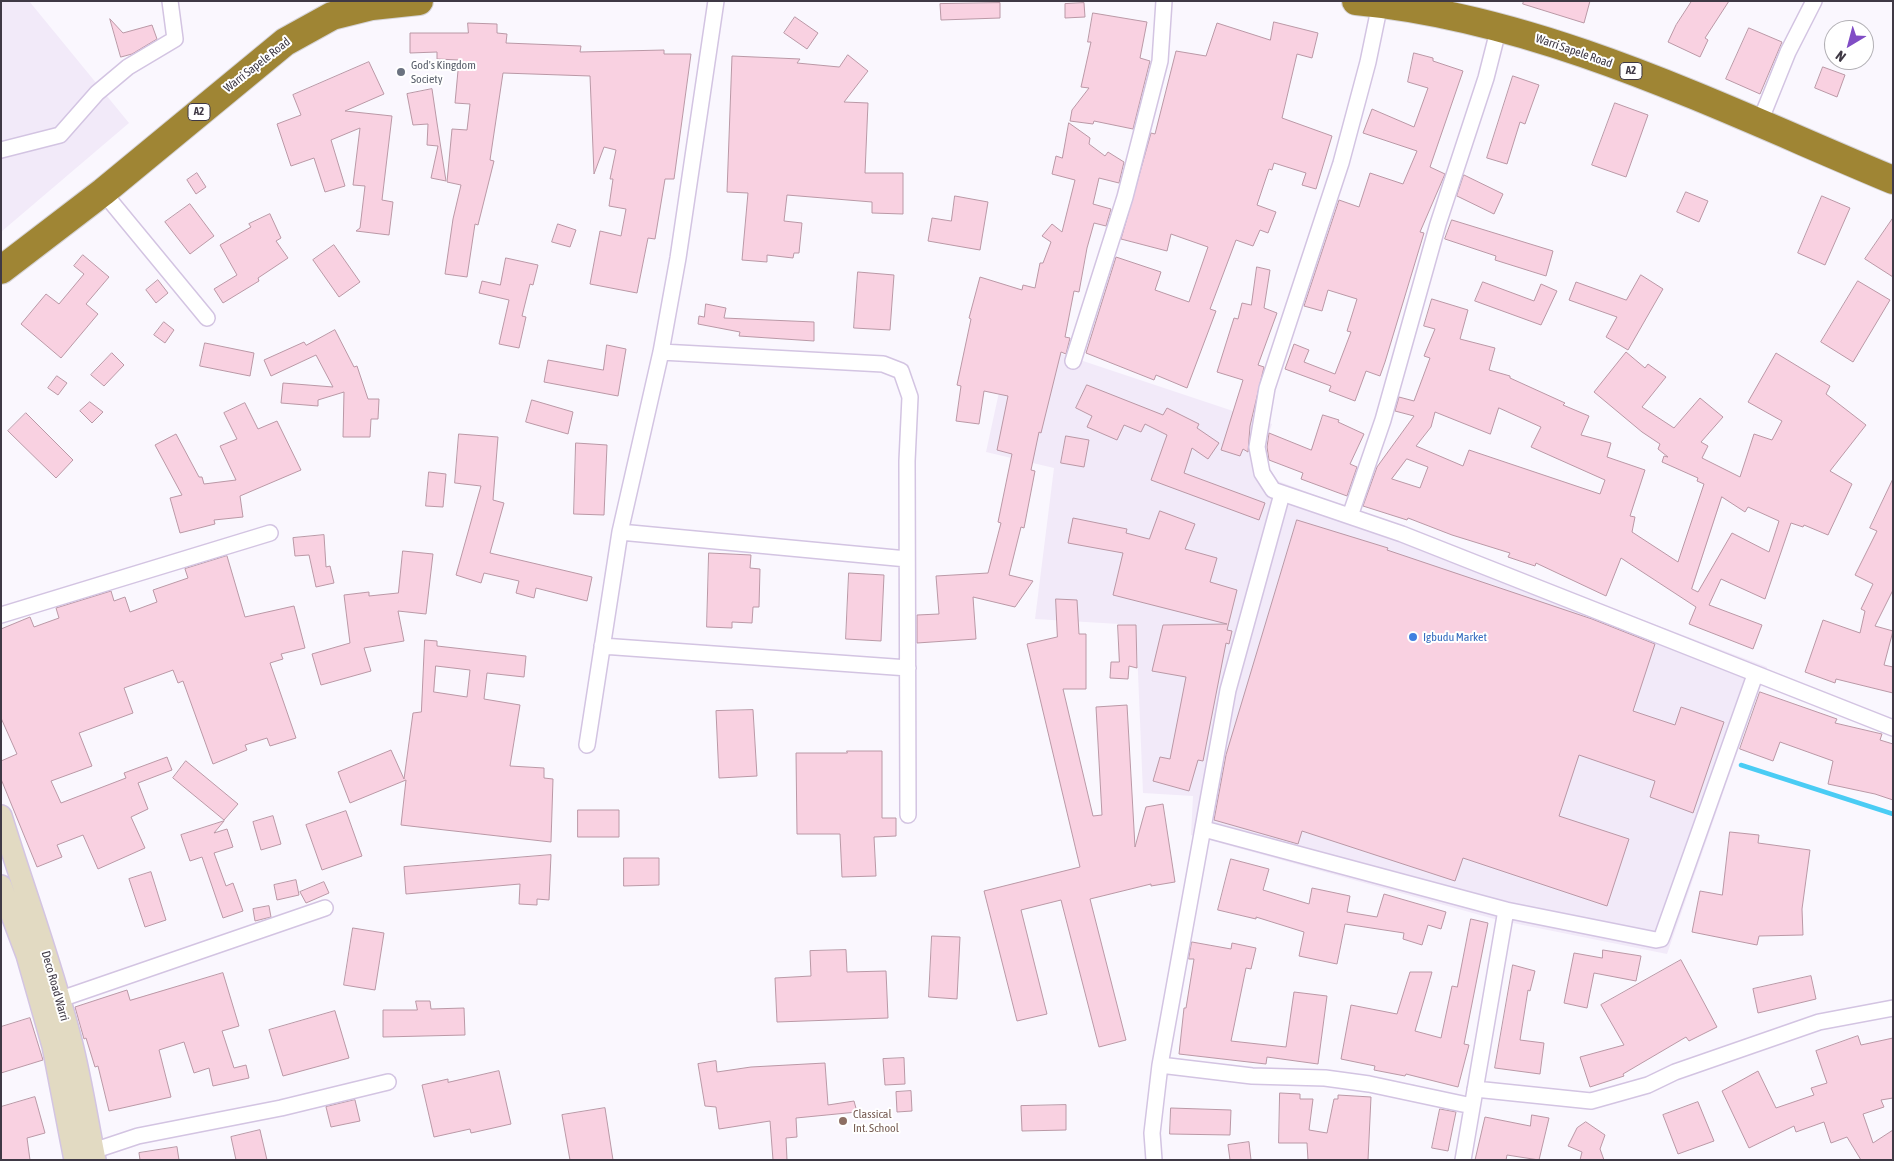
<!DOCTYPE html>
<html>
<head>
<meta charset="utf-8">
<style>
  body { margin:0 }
  #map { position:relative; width:1894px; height:1161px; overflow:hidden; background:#faf7fe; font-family:"Asap Condensed",sans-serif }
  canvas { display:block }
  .frame { position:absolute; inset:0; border:2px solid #3f3945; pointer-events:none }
  .north { position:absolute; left:1824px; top:20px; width:50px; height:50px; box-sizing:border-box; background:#fff; border:1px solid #b2b0b5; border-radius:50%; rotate:217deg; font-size:14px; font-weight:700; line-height:20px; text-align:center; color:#3f3945 }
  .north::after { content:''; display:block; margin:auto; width:18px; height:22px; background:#804dc5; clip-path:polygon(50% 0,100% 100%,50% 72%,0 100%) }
</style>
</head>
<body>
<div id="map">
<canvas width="1894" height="1161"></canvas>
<div class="frame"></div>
<div class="north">N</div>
</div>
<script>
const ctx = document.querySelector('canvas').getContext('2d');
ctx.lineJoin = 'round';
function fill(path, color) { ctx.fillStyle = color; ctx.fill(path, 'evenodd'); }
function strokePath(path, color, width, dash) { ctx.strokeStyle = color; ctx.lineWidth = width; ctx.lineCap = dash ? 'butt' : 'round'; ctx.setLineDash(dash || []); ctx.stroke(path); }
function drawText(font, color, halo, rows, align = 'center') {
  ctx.font = font + ' "Asap Condensed",sans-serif'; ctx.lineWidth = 4; ctx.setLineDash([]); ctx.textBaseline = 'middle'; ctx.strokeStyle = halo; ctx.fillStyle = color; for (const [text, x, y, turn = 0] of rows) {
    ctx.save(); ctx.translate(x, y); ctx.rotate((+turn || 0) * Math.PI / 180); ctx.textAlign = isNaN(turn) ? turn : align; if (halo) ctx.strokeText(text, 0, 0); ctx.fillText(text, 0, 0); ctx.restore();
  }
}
fill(new Path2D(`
  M1,1H29L129,123L1,232Z
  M1011,337L1272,424L1261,456L1278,481L1767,667L1667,954L1498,920L1191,835L1193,796L1143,793L1136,625L1035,619L1054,468L986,452Z`), '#f2eaf9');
strokePath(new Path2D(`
  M1741,765L1893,814`), '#4accf4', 4.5);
const building = new Path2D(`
  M1524,1H1590L1584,23L1523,4Z
  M1692,1H1729L1705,38L1708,40L1700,57L1668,42L1676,25Z
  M1000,3V18L941,20L940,4Z
  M1084,3L1085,17L1065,18V4Z
  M1093,13L1147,22L1140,58L1150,61L1133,129L1094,121L1093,124L1070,121L1072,110L1089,88L1081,87L1091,42H1088Z
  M795,17L818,33L807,49L784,33Z
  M110,19L123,33L152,25L157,39L132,54L121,57Z
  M1274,22L1318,33L1312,58L1297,54L1282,118L1332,136L1316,189L1302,185L1306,173L1274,163L1272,170L1269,169L1257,205L1276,212L1268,233L1260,230L1253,246L1236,240L1210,309L1216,311L1187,388L1156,375L1154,380L1086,353L1116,257L1161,272L1155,290L1189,302L1208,247L1171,234L1167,251L1121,239L1151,133L1155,134L1176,51L1206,56L1217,23L1270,40Z
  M468,23L497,24V33L507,34L506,43L581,46L580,52L664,50V54H691L674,179H665L655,239L648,238L637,293L590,284L600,231L621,236L626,209L609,206L613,179H610L616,150L604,147L594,174L590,76L503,73L490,160L494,161L478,225L475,224L467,277L445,274L453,219L461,185L447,182L452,129L467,130L470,104L455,103L459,60L437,59V52L410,53V33H468Z
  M1749,28L1782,42L1760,94L1726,79Z
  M1414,53L1433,58V61L1463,71L1430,167L1445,174L1420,232L1424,233L1385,362L1380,376L1366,371L1355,401L1329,391L1331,386L1285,369L1294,344L1309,350L1304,362L1335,374L1351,332L1347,331L1357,299L1328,290L1322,311L1304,306L1339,200L1359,207L1370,173L1403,184L1417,151L1363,133L1372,109L1414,127L1428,88L1408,82Z
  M848,55L868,71L844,102L868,103L865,173H903V214L872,213V202L787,195L784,221L802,223L799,253H794L793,258L767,255V262L742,260L748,193L727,192L732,56L800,59L797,63L839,67Z
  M369,62L384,94L345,111L392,116L382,200L393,202L389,235L356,231L360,228L365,186L353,185L360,128L331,140L345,186L325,192L314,158L291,166L277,124L301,115L293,95Z
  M1823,67L1845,75L1837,97L1815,88Z
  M1513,76L1539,85L1525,124L1520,122L1507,164L1487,158Z
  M432,89L437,123L446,181L431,178L438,146L427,145L428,124L413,125L407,94Z
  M1615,103L1648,115L1626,177L1592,165Z
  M1069,123L1090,138L1089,144L1105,156L1108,152L1124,162L1119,183L1099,178L1093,204L1111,209L1106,226L1094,223L1087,248L1079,292L1074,291L1065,337L1070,338L1066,354L1061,352L1041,433L1039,432L1031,470L1035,471L1024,528L1021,527L1009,575L1033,581L1015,607L973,597L976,639L917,643V615L939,614L936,576L988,573L1001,523L998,522L1012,454L997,450L1008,396L984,391L979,424L956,421L961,386L957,385L971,319L969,318L980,277L1022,290L1023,285L1035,288L1040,263H1043L1051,242L1042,236L1052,224L1062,232L1075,180L1052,174L1056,156L1062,158Z
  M197,173L206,187L196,194L187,180Z
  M1464,175L1503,194L1494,214L1457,196Z
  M1686,192L1708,201L1699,222L1677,212Z
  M955,196L988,202L980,250L928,241L932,218L951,221Z
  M1822,196L1850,208L1825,265L1798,253Z
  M190,204L214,236L190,254L165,222Z
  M270,214L281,238L276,241L288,258L258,278L259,281L223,303L214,289L237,275L220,245L251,227L249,224Z
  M1893,218V277L1865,259Z
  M1452,220L1553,251L1546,276L1495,260L1496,256L1445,239Z
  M558,224L576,230L570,247L552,242Z
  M334,245L360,282L339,297L313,260Z
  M83,255L109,277L86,304L98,314L61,358L21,324L46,294L59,304L84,274L74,266Z
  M506,258L538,265L533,285L530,284L522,316L526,317L519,348L499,344L509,300L479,293L482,281L500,285Z
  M1257,267L1270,270L1264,308L1277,313L1258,365L1264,367L1250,426L1248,452L1243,449L1240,456L1221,450L1243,380L1217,372L1234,318L1238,319L1242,303L1251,305Z
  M858,272L894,275L890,330L854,328Z
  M1641,275L1663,289L1628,350L1606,337L1617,317L1569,300L1576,282L1626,300Z
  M158,280L168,293L156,303L146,290Z
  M1858,281L1890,300L1853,362L1821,342Z
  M1483,282L1534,301L1541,284L1557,291L1541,325L1475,301Z
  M1432,299L1468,310L1460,339L1495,348L1489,370L1510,376V378L1565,403L1563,405L1589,416L1581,435L1611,443L1607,457L1645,470L1630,516L1635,517L1632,532L1678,562L1704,484L1697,481L1698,478L1662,462L1664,456L1668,457L1658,449L1660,444L1642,432L1594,392L1626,352L1645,368L1648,364L1666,377L1642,407L1674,428L1700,398L1723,417L1701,442L1708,446L1702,458L1740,477L1754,434L1772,440L1782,421L1748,402L1776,353L1830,386L1826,394L1866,425L1830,471L1852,484L1828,535L1804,525L1803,527L1791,523L1765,599L1721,579L1709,605L1762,625L1753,649L1689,624L1696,607L1621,558L1606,596L1536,563L1535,566L1508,557L1510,553L1452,535L1408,518L1407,520L1363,506L1377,467L1414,416L1395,411L1399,397L1414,401L1430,358L1424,356L1435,329L1424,326ZM1499,408L1541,427L1531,447L1605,480L1600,494L1469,450L1463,466L1416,446L1431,427L1435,412L1490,434ZM1407,459L1428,467L1420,488L1392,479ZM1722,497L1745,512L1748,507L1779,521L1769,552L1732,533L1698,592L1692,589Z
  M706,304L726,308L724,318L814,322V341L739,336L740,332L698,324L699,316L704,317Z
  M164,322L174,330L165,343L154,335Z
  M335,330L354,367L357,366L368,399H379L378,419H371L370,437H343L344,392L318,400V406L281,403L283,383L333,387L316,355L271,376L264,360L304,342L306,345Z
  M205,343L254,353L250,376L200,366Z
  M607,345L626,349L618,396L544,382L548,360L603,370Z
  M112,353L124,365L104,386L91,375Z
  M57,376L67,383L58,395L48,388Z
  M1087,385L1163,415L1167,408L1199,424L1197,428L1219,443L1208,459L1192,448L1184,473L1265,503L1259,520L1151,480L1167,435L1145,424L1141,432L1124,425L1117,440L1087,427L1092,416L1076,408Z
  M532,400L573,412L568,434L526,422Z
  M90,402L103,412L92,423L80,411Z
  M245,403L258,429L277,421L301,470L240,496L243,517L214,520L215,524L180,533L170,498L182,495L155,445L176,434L199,477H202L204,484L236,480L220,446L237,439L224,413Z
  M26,413L73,460L56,478L8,431Z
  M1323,415L1339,420L1338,422L1364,434L1350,464L1357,467L1347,496L1301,479L1303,473L1269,460L1267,447L1269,433L1311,450Z
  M459,434L498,437L493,500L504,503L490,553L592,577L587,601L536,588L534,598L516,593L519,581L484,573L481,583L456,575L481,486L455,483Z
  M1066,436L1089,440L1084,467L1061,463Z
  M576,443L607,445L604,515L574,514Z
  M429,472L446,474L443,507L426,506Z
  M1893,479V590L1875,626L1893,631L1884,665L1893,667V693L1836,679L1835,683L1805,672L1823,620L1860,633L1865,611L1861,609L1873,584L1855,575L1877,531L1870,528Z
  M1160,511L1195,524L1185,549L1217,558L1210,582L1237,590L1227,630L1232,631L1229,644L1226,643L1203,761L1198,760L1189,791L1153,781L1160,757L1170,759L1186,677L1152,671L1163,625L1227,624L1113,595L1123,553L1068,543L1073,518L1127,529L1126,533L1149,539Z
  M1297,520L1388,548L1387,550L1592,619L1655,644L1633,711L1675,725L1681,707L1724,722L1693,813L1650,797L1655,781L1579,755L1559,816L1629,839L1607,906L1463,858L1455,881L1302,831L1298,844L1214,820L1226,755Z
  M324,535L326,567L330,566L334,583L316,587L309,555L295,556L293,538Z
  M403,551L433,554L426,614L398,611L404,641L364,648L371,671L321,685L312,654L350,643L344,595L369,592V596L398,593Z
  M709,553L751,555L750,568L760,569L759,607H753L752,623L732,622V628L707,627Z
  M227,556L245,617L294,606L305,648L281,654L283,659L270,663L296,738L270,746L267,738L245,745L247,750L213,764L183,681L178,683L173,670L124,688L133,713L79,733L92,766L51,781L61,803L126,778L124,773L167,757L172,770L138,783L148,809L131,817L145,848L98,869L83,835L57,845L62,857L37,867L1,779V761L17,754L1,718V629L30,617L34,627L59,618L56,608L111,591L114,601L125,597L130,612L157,602L153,590L188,578L185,569Z
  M849,573L884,575L881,641L846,639Z
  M1056,599L1077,600L1079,634H1086V689H1063L1093,816L1102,815L1096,707L1127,705L1135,847L1146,807L1163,804L1175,882L1151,886V884L1090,899L1126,1040L1099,1047L1061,900L1021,910L1047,1014L1017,1021L984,891L1080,867L1027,644L1057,637Z
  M1118,625H1136L1137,668L1129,666L1128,679L1110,678L1111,662H1119Z
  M425,640L437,641V646L526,656L524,677L487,673L484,699L520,705L510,766L544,768V778L553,779L551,842L401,825L406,780L350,803L338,772L391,750L404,779L413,713L421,712ZM436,666L470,670L467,697L434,692Z
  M1760,692L1837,719L1835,723L1882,734L1880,740L1893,744V800L1875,794L1828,784L1833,761L1780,742L1773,761L1740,749Z
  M753,710L757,776L719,778L716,711Z
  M847,751H882V818H896V836L874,837L876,876L842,877L840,834H797L796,753H847Z
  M186,761L238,804L224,820L173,778Z
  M578,810H619V837H578Z
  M346,811L362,856L322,870L306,825Z
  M273,816L281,844L261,850L253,822Z
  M224,821L214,833L227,829L233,847L214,853L226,886L233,883L243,911L223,918L202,857L190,861L181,835Z
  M1730,832L1759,835L1758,843L1810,850L1802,909L1803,935L1759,936L1757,945L1692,932L1700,891L1722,895Z
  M551,855L549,900L537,899V905L519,904L520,884L406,894L404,867Z
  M624,858H659V885L624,886Z
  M1231,859L1269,869L1263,890L1309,904L1312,888L1350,896L1347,912L1377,917L1384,894L1446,912L1441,929L1428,925L1422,945L1403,939L1404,933L1345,924L1337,964L1299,956L1304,932L1256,917V919L1218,910Z
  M151,872L166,920L145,927L129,879Z
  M296,880L299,895L277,900L274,885Z
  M324,882L329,893L306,903L300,892Z
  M269,906L271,917L255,921L253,909Z
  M1471,919L1488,923L1464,1044L1469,1045L1458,1087L1406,1074L1405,1076L1374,1070L1375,1066L1341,1059L1351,1005L1397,1014L1410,972H1432L1415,1031L1441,1038L1452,986L1457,987Z
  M353,928L384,933L375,990L344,985Z
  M932,936L960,937L957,999L929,997Z
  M1192,942L1231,949L1232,943L1256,948L1251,969L1246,968L1231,1041L1286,1047L1294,992L1327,996L1318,1064L1267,1057L1266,1064L1179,1054L1184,1008H1186L1194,959H1189Z
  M846,950L847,972L886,971L888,1018L777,1022L775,978L811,976L810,951Z
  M1603,950L1641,956L1636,981L1594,973L1587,1008L1564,1003L1574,953L1602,958Z
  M1681,960L1717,1027L1689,1041L1686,1037L1623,1074L1624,1076L1590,1087L1580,1057L1624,1045L1601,1005Z
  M1513,965L1535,971L1530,991L1528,990L1520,1040L1544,1043L1540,1074L1495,1068Z
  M223,973L239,1026L222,1031L234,1068L246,1065L249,1078L213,1086L209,1068L194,1073L184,1042L159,1050L171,1097L109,1111L98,1066L95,1067L86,1038L84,1039L75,1007L127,990L130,1000Z
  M1811,976L1816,999L1758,1013L1753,989Z
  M416,1001H430L431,1009L464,1008L465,1035L383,1037V1010H417Z
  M335,1011L349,1058L283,1076L269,1030Z
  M30,1018L43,1060L1,1073V1027Z
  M1858,1036L1861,1045L1893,1038V1098L1881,1100L1884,1107L1863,1114L1873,1143L1893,1130V1160H1861L1847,1137L1831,1143L1824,1122L1796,1132L1794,1126L1749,1148L1722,1091L1758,1071L1776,1108L1814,1095L1811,1088L1827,1083L1816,1051Z
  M904,1058L905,1084L885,1085L883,1059Z
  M716,1061L717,1072L751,1067L825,1063L828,1105L854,1101L857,1112L796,1118L797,1137L786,1138L787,1160H773L770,1121L719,1129L716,1107L705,1106L698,1064Z
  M499,1071L511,1124L471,1133L470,1129L434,1137L422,1085L448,1079V1082Z
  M911,1091L912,1111L897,1112L896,1092Z
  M1280,1093L1300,1094V1099H1313L1309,1130L1327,1133L1334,1099H1338V1095L1371,1097L1368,1160H1308L1307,1143H1279Z
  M35,1097L45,1133L27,1138L30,1160H1V1107Z
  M355,1100L360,1121L331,1127L326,1107Z
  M1698,1102L1714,1141L1678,1154L1663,1115Z
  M1066,1105V1130L1022,1131L1021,1106Z
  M605,1108L613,1160H570L562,1115Z
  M1171,1108L1231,1110L1230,1135L1170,1134Z
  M1440,1109L1456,1112L1448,1151L1432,1148Z
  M1532,1115L1549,1118L1539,1160L1507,1155L1506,1160H1475L1485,1117L1530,1126Z
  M1586,1122L1605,1135L1600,1149L1604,1160H1580L1582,1152L1568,1146L1577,1128Z
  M260,1130L267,1160H236L231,1137Z
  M1249,1142L1251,1160H1230L1228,1145Z
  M177,1147L179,1160H140L139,1153Z`);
fill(building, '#f9d1e1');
strokePath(building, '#ba98a6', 1);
const street = new Path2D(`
  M1380,4L1368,62L1341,163L1267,388L1257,447L1262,473L1273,490L1402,534L1893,728
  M1759,124L1788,52L1814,1
  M1,150L60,135L97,93L128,67L175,39L170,1
  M103,192L207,318
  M661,352L883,364L901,371L910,397L907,461L908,815
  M1073,361L1125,197L1160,61L1164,1
  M1350,516L1383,420L1438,224L1486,78L1499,27
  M620,532L907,559
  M1,615L270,533
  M602,646L908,668
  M587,745L620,532L661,352L678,258L716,1
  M1204,829L1506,910L1656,940L1661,939L1663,934L1755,675
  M52,1002L325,908
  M1160,1065L1252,1076L1325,1078L1369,1084L1472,1106
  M1475,1089L1591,1101L1648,1085L1675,1072L1819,1022L1893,1008
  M93,1151L138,1136L281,1108L388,1082
  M1154,1160L1152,1133L1160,1065L1228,690L1282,494
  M1463,1160L1506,910`);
const secondary = new Path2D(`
  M1,816C24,891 52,965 71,1041C81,1080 87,1120 95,1160
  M1,886L27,955L53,1046L75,1160`);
const highway = new Path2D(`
  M1356,1C1545,19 1720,108 1893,180
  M1,270L103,192L285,42L332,16L372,6L419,1`);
strokePath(street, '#d3c4e2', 18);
strokePath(secondary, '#d3c4e2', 24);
strokePath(highway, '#d5d3d6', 30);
strokePath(street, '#fff', 15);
strokePath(secondary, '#e2dac2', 21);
strokePath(highway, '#9f8534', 28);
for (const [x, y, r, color] of [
  [401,72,5,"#6b7280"],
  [1413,637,5,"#3f7fe0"],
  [843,1121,5,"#8d6e63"]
]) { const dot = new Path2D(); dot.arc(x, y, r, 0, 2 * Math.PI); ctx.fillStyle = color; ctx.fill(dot); strokePath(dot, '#fff', 2); }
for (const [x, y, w] of [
  [1631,71,22],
  [199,112,22]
]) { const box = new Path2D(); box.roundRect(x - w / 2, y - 8.5, w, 17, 4); ctx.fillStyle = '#fff'; ctx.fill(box); strokePath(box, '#3f3945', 1); }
drawText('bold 11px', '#3f3945', null, [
  ["A2",1631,71],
  ["A2",199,112]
]);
drawText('12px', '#3f3945', '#fff', [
  ["Warri Sapele Road",1574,51,19],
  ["Warri Sapele Road",257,65,-38],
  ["Deco Road Warri",55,986,74]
]);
drawText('12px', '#5b616d', '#fff', [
  ["God's Kingdom",411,65],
  ["Society",411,79]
], 'left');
drawText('12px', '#366cbe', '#fff', [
  ["Igbudu Market",1423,637]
], 'left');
drawText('12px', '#785e54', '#fff', [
  ["Classical",853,1114],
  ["Int. School",853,1128]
], 'left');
</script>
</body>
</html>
